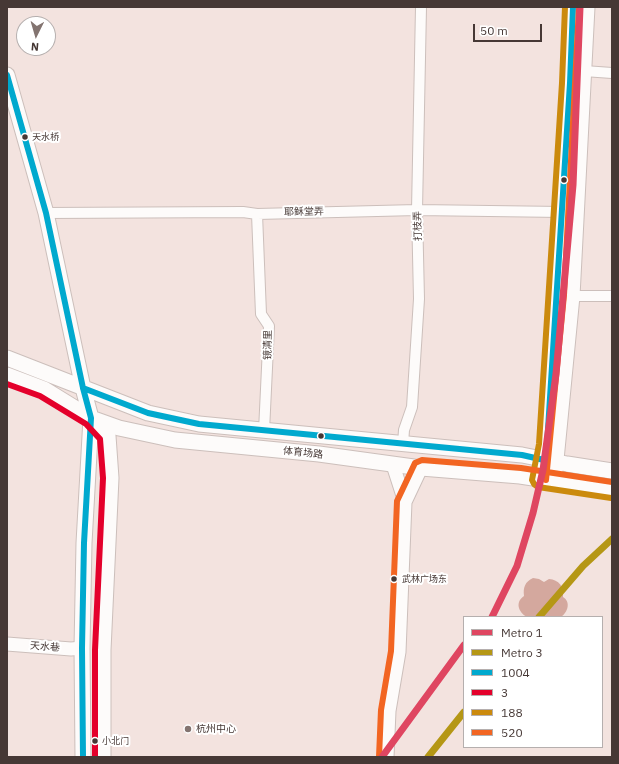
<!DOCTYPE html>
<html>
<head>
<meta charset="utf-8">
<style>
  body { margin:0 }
  #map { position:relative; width:619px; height:764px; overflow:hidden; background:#f3e3df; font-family:"IBM Plex Sans",sans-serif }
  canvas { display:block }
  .frame { position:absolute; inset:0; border:8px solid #463835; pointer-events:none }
  .legend { position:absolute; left:463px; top:616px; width:140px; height:132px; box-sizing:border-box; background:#fff; border:1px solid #b5afae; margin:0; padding:5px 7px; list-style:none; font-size:12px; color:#463835 }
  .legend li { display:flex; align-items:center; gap:8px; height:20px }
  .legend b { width:20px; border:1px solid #b5afae }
  .north { position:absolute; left:16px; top:16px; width:40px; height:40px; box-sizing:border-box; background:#fff; border:1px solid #b5afae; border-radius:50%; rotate:185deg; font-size:11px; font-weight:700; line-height:16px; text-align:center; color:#463835 }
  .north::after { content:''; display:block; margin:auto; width:14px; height:18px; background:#837470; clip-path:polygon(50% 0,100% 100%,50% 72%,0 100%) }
  .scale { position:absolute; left:473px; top:24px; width:69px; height:18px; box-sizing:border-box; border:2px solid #463835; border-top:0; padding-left:5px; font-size:12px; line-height:14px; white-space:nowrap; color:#463835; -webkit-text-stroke:3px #fff; paint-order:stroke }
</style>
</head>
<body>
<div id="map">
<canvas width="619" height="764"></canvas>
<div class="frame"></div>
<ul class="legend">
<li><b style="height:5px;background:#df4661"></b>Metro 1</li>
<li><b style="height:5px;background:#b59715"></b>Metro 3</li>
<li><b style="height:5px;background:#00a9ce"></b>1004</li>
<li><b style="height:5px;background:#e4002b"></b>3</li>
<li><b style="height:5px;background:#cb8a0d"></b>188</li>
<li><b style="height:5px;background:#f26522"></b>520</li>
</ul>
<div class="north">N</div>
<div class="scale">50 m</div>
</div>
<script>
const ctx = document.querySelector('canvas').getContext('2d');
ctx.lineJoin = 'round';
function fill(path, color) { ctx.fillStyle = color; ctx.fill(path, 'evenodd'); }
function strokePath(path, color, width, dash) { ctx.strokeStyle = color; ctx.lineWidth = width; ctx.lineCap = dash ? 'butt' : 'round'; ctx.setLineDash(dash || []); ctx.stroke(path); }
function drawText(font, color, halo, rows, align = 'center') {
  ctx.font = font + ' "IBM Plex Sans","Noto Sans SC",sans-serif'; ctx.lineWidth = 4; ctx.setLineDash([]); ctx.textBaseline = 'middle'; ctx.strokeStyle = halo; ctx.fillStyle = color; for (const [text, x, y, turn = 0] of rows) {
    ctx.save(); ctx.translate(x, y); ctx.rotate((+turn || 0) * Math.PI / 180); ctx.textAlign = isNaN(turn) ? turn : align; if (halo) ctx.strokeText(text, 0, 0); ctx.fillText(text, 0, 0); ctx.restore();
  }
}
fill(new Path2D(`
  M533,578L539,579L544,582L549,579C559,580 564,586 563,597C571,602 568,612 561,617H527C518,612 515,602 524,596C523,587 525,582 533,578Z`), '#d4a89e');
const minor = new Path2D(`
  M584,71L612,73
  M46,213L243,212L257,214L417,210L562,212
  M257,214L261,314L269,326L264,431
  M572,296H612
  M403,444L404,430L412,407L419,299L417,210L421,7`);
const tertiary = new Path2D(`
  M405,502L421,468
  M7,644L71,649L82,648
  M387,757L389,711L399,652L405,502L393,465`);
const secondary = new Path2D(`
  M7,75L46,213L83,388L91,418L84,543L82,648L83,757
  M7,358L148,413L199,424L522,455L567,464L612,471
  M7,375L44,389L91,418L119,428L175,440L319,454L421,468L520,476L612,490
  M93,420L108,436L111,478L103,650V757
  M542,468L547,445L570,83L573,7
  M555,470L572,296L587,7`);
strokePath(minor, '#ccbfbb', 12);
strokePath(tertiary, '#ccbfbb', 15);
strokePath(secondary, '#ccbfbb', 17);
strokePath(minor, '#fdfbfa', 10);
strokePath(tertiary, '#fdfbfa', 13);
strokePath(secondary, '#fdfbfa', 15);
strokePath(new Path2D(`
  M7,75L46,213L83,388L91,418L84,543L82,648L83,757
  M83,388L148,413L199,424L522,455L544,460L547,445L570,83L573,7`), '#00a9ce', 6);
strokePath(new Path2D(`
  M7,384L40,396L86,424L100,439L103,478L95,650V757`), '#e4002b', 6);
strokePath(new Path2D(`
  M565,7L562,83L539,444L532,480L534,484L538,487L611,498`), '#cb8a0d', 6);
strokePath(new Path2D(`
  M546,480L564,295L579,7
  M379,757L381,710L391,651L397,501L415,463L422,460L521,468L612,482`), '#f26522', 6);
strokePath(new Path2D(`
  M492,617L517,566L533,513L543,470L556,374L573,185L580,7
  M382,757L464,645`), '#df4661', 7);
strokePath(new Path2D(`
  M539,617L583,566L612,539
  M428,757L464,712`), '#b59715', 7);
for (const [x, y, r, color] of [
  [25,137,3.5,"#463835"],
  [564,180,3.5,"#463835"],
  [321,436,3.5,"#463835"],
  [394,579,3.5,"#463835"],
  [188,729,4,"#837470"],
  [95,741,3.5,"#463835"]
]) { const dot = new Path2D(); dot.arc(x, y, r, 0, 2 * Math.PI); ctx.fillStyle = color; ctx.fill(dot); strokePath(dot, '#fff', 1.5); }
drawText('9px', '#463835', '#fff', [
  ["天水桥",32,137],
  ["武林广场东",402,579],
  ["小北门",102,741]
], 'left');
drawText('10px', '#463835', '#fff', [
  ["耶稣堂弄",304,212,-1],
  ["打枝弄",418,226,-91],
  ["镜清里",268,345,-89],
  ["体育场路",303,453,6],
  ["天水巷",45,647,4]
]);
drawText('10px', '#463835', '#fff', [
  ["杭州中心",196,729]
], 'left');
</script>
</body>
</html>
